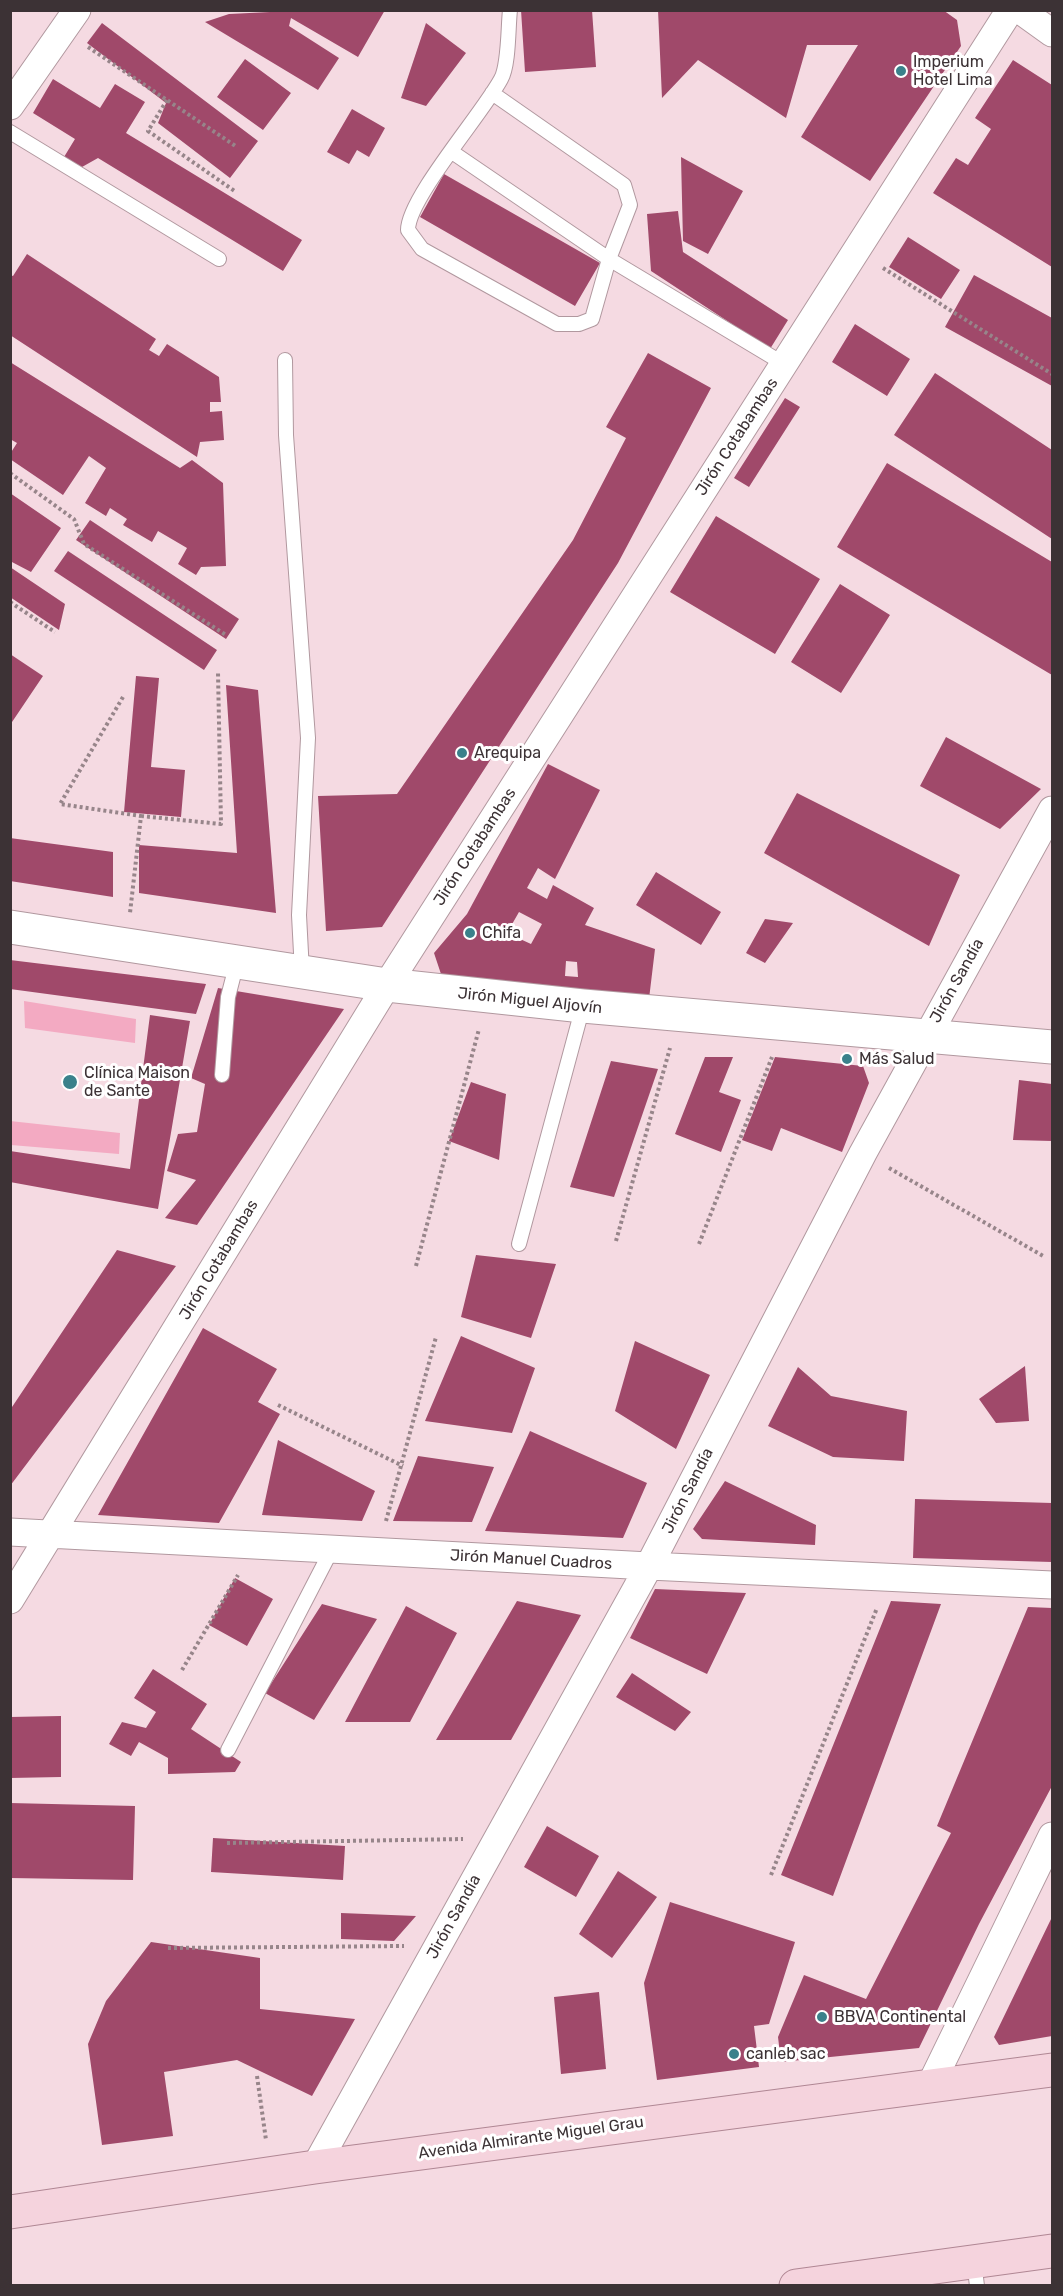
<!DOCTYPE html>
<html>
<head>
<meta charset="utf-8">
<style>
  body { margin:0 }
  #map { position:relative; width:1063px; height:2296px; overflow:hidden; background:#f5dae2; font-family:Rubik,sans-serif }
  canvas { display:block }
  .frame { position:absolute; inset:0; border:12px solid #3c3235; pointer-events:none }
</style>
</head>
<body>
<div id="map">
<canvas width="1063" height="2296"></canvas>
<div class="frame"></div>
</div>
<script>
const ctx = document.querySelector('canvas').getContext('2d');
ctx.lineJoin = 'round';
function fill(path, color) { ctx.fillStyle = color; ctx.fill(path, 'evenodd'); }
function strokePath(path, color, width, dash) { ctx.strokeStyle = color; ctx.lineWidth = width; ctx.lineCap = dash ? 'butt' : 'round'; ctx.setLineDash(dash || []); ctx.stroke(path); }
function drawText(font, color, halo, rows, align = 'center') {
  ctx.font = font + ' Rubik,sans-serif'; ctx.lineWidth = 6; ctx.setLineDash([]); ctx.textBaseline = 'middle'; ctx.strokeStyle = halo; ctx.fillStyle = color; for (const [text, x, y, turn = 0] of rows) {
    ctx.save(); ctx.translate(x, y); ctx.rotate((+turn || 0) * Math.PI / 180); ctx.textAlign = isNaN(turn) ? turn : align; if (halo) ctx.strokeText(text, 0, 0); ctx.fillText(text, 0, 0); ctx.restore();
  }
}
fill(new Path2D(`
  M24,1001L136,1019L135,1043L25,1028Z
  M10,1121L120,1133L119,1154L11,1145Z`), '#f3aac2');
fill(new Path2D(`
  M311,10H385L358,57L291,18L289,26L339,58L318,90L205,22L229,14Z
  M521,10H592L596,67L525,72Z
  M658,10H943L957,20L961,46L870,181L801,137L858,45H807L786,118L698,60L662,98Z
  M102,23L258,141L230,178L158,123L166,103L87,43Z
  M426,23L466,53L426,106L401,98Z
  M245,59L291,93L263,130L217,97Z
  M1013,60L1052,85V267L933,193L956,158L968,165L991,129L975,118Z
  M53,79L100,108L115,84L145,102L126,133L302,240L283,271L98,158L82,167L64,157L75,139L33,113Z
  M352,109L385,128L369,157L357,150L349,164L327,152Z
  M681,157L743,191L708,254L683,241Z
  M444,174L600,263L575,306L420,217Z
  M678,211L683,252L788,320L770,349L651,271L647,214Z
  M908,237L960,270L941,299L889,267Z
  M27,254L156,339L149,350L159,356L167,344L219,377L221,402H210V412L222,411L224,440L200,442L197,457L10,335V275L13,276Z
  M974,275L1052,318V386L945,327Z
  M855,324L910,359L887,396L832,362Z
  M648,353L711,388L618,563L382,927L326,931L318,796L397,794L573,540L626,438L606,427Z
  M10,362L180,468L192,460L223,483L226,566L201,567L196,575L178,564L187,548L158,531L152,542L123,525L127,519L110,508L106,516L85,503L106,468L89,456L63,495L10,459V454L17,443L10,439Z
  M935,373L1052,450V539L894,435Z
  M785,398L800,407L749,487L734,478Z
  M887,463L1052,562V675L837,547Z
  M10,493L61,528L31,572L10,561Z
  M716,516L820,579L775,654L670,592Z
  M90,520L239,619L226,639L76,540Z
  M68,551L217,650L204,670L54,571Z
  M10,567L65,604L59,630L10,597Z
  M840,584L890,615L841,693L791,662Z
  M10,654L43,676L10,725Z
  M136,676L159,678L151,767L185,770L181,817L124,812Z
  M226,685L258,690L276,913L139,893V845L237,853Z
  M946,737L1041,789L1000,829L920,786Z
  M548,764L600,790L555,879L538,868L527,888L547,899L553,885L594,908L585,925L655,949L649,999L443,980L434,953L467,914ZM519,912L542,924L531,944L507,933ZM566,961L577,962L578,977L565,976Z
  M797,793L960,875L929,946L764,853Z
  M10,838L113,852V897L10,881Z
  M656,872L721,912L701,945L636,905Z
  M765,919L793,923L765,963L746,953Z
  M10,960L206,984L196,1014L10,989Z
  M218,988L344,1009L197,1225L165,1218L196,1180L167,1171L178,1134L197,1132L205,1084L191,1078Z
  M150,1015L190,1021L158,1209L10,1182V1151L130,1169Z
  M705,1057H733L719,1092L741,1100L721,1152L675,1134Z
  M775,1057L863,1066L869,1083L842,1152L781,1128L772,1151L742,1140Z
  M611,1061L658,1069L614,1197L570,1187Z
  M1019,1080L1052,1084V1141L1013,1140Z
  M471,1082L506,1094L499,1160L449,1141Z
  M117,1250L176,1266L10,1486V1410Z
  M476,1255L556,1264L531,1338L461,1317Z
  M203,1328L277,1369L258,1402L280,1414L219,1523L98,1515Z
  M461,1336L535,1368L512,1433L425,1421Z
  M635,1341L710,1375L676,1449L615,1411Z
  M1025,1366L1029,1421L996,1423L979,1399Z
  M798,1367L831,1396L907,1411L904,1461L833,1457L768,1426Z
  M530,1431L647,1483L623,1538L485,1531Z
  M278,1440L375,1491L362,1521L262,1515Z
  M418,1456L494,1467L472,1522L393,1521Z
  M725,1481L816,1525L815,1545L702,1539L693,1529Z
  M915,1499L1052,1503V1562L913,1558Z
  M235,1578L273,1599L247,1646L209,1625Z
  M655,1589L746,1593L707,1674L630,1638Z
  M517,1601L581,1615L511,1740H436Z
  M891,1601L941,1604L833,1896L781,1875Z
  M322,1604L377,1619L314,1720L265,1693Z
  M406,1606L457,1633L410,1722H345Z
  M1028,1607L1052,1608V1786L979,1924L919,2048L781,2062L778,2037L804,1975L866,1999L951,1833L937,1826Z
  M153,1669L207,1704L191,1729L241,1762L235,1772L168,1774V1758L139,1742L131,1756L109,1744L122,1722L146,1728L156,1712L134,1698Z
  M632,1673L691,1712L675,1731L616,1697Z
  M61,1716V1777L10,1778V1717Z
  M10,1803L135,1806L133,1880L10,1878Z
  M547,1826L599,1856L576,1897L524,1867Z
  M213,1838L345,1846L343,1880L211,1872Z
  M618,1871L657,1897L612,1958L579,1934Z
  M670,1902L795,1942L769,2024L754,2026L759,2067L657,2080L644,1983Z
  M341,1913L416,1916L394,1941L341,1939Z
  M1052,1917V2036L999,2045L994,2037Z
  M151,1942L260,1958V2009L355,2019L312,2096L237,2060L164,2072L173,2136L102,2145L88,2044L106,2001Z
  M599,1992L606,2069L561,2074L554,1997Z`), '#a0496a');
const service = new Path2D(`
  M492,93L624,185L630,205L609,259L592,319L579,324H557L422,249L408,230C408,198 483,113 501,79C509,65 508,27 510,10
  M10,132L219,259
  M452,152L609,259L784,364
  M285,360L286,435L308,738L299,915L302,972
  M222,1075L228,997L237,962
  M519,1244L583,1006
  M228,1750L332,1549
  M974,2261L977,2286`);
const minor = new Path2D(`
  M1020,10L1052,33
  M10,106L77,10
  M10,1532L649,1566L1052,1585
  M10,1600L387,985L1010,10
  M931,2084L1052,1836
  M315,2167L649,1566L863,1153L1052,810`);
const tertiary = new Path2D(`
  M10,927L387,985L583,1006L1052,1047`);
const primary = new Path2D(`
  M10,2212L315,2167L1052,2070
  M796,2286L1052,2251`);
strokePath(service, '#b1989f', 16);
strokePath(minor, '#b1989f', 29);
strokePath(tertiary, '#b1989f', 35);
strokePath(primary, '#b08794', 35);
strokePath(new Path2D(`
  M88,47L237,147
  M167,100L148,131L236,192
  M883,268L1052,374
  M10,473L74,519L84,544L226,635
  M10,602L55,632
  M123,697L60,804L141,816L130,913
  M141,816L221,824L218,672
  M889,1168L1045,1257
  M616,1241L670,1048
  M699,1244L772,1057
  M416,1266L479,1029
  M278,1405L403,1466
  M386,1521L436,1337
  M182,1670L238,1575
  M227,1843L463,1839
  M771,1875L877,1608
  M168,1948L404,1946
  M257,2076L266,2140`), '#97858a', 4, [3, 3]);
strokePath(service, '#fff', 14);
strokePath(minor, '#fff', 27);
strokePath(tertiary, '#fff', 33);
strokePath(primary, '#f5d3dd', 33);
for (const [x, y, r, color] of [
  [901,71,6,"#3a818b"],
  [462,753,6,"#3a818b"],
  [470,933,6,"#3a818b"],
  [847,1059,6,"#3a818b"],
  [70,1082,8,"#3a818b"],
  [822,2017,6,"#3a818b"],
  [734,2054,6,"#3a818b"]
]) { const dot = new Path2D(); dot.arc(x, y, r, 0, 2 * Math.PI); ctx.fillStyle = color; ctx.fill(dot); strokePath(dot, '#fff', 2); }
drawText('16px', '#3c3235', '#fff', [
  ["Imperium",913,62],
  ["Hotel Lima",913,80],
  ["Arequipa",474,753],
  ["Chifa",482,933],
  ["Más Salud",859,1059],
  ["Clínica Maison",84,1073],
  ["de Sante",84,1091],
  ["BBVA Continental",834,2017],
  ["canleb sac",746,2054]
], 'left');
drawText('16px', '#3c3235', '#fff', [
  ["Jirón Cotabambas",737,437,-57],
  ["Jirón Cotabambas",475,847,-57],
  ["Jirón Sandía",957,981,-61],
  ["Jirón Miguel Aljovín",530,1001,6],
  ["Jirón Cotabambas",219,1260,-59],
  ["Jirón Sandía",688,1491,-63],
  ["Jirón Manuel Cuadros",531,1560,3],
  ["Jirón Sandía",454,1917,-61],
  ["Avenida Almirante Miguel Grau",531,2138,-8]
]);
</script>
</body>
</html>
